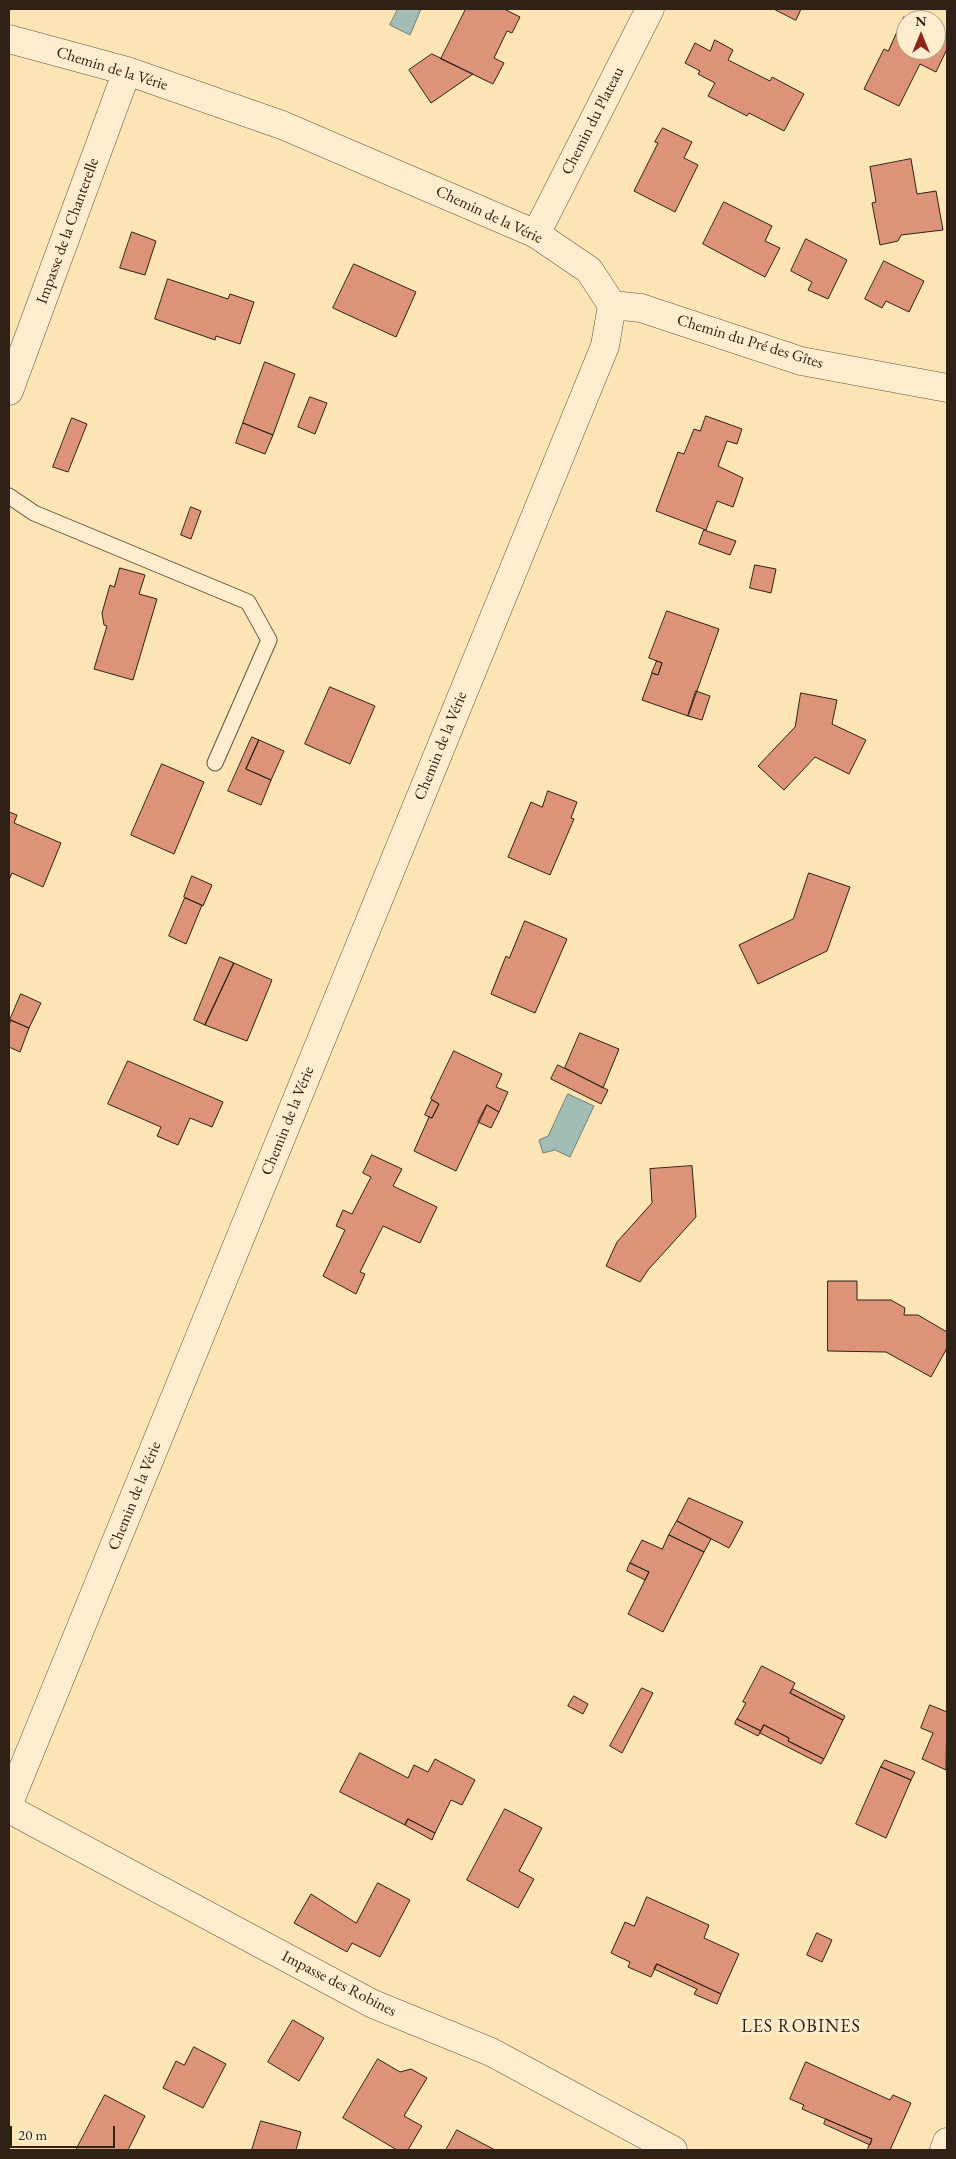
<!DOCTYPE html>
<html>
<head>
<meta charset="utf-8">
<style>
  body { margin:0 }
  #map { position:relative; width:956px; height:2159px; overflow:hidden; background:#fce4b4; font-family:"EB Garamond",serif }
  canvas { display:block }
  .frame { position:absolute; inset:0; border:10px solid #302117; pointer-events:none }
  .north { position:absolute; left:896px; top:10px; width:50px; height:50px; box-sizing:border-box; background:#fdedce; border:1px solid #ab9b85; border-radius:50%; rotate:0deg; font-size:14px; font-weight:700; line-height:20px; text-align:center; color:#302117 }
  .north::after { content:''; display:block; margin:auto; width:18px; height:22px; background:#8f2418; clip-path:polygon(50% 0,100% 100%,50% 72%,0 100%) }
  .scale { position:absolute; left:10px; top:2126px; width:105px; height:22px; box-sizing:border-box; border:2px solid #302117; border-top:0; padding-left:6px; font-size:15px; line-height:18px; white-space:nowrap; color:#302117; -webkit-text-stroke:4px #fdedce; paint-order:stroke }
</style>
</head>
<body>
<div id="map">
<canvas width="956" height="2159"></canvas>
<div class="frame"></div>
<div class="north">N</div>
<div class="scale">20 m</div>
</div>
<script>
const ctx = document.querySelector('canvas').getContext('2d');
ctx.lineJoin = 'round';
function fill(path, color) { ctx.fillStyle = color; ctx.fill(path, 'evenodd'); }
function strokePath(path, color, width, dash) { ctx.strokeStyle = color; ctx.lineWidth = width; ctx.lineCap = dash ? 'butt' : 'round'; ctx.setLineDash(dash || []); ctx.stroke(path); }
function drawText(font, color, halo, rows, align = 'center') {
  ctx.font = font + ' "EB Garamond",serif'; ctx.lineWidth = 5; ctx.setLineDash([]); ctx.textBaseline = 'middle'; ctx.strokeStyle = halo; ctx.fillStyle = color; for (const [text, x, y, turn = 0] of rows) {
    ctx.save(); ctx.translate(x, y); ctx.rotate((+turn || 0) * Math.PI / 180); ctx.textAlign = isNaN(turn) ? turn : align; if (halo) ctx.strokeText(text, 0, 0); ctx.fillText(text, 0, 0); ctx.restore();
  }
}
const water = new Path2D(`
  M398,9H421L410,35L390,25Z
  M568,1094L594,1106L570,1157L555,1150L543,1153L539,1140L548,1136Z`);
fill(water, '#a2bcb6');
strokePath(water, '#747e76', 1);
const building = new Path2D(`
  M466,9H504L520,17L512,33L507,31L494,58L504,63L493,84L441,59Z
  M774,9H801L796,20Z
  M904,17L910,20H906V50H936V33L947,38V49L936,72L920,64L899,106L864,89L884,49L888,51Z
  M715,40L733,50L728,60L770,81L772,77L804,94L784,131L749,113L747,116L708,96L715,83L698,74L700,71L685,63L695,43L710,51Z
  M432,54L473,74L431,103L409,70Z
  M663,128L692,142L684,158L698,165L675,212L634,191L658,143L655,142Z
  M911,159L917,194L936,191L943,230L901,235L898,241L880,245L872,203L876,202L870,167Z
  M724,202L772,226L765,241L780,248L765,277L703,244Z
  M132,232L156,241L145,275L120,268Z
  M806,239L847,260L828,299L808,290L812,282L791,271Z
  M884,261L924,281L909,312L886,301L882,308L865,299Z
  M354,264L416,292L396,337L333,308Z
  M168,279L228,299L230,294L254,302L240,344L216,336L215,340L155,319Z
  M265,362L295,374L273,435L243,423Z
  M310,397L327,403L315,434L298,427Z
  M706,416L742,429L737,444L727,441L718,466L743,478L733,507L717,501L706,530L656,511L678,452L684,454L694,429L700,431Z
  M72,418L87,424L68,472L53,467Z
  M243,423L273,435L265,454L236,443Z
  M191,507L201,511L191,539L181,535Z
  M704,530L736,541L730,555L699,544Z
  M755,565L776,569L771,593L750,588Z
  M120,568L145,575L139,594L157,599L133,680L94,669L107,626L104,625L102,613L110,585L114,587Z
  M667,611L719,629L688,716L642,700L652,673L658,675L662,663L649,658Z
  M657,661L662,663L658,675L652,673Z
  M330,687L375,706L350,764L305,744Z
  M696,691L710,696L702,720L688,716Z
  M801,693L837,700L832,724L866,740L849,774L815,757L784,790L758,766L795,727Z
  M252,737L259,740L246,769L271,780L261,805L228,791Z
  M259,740L284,751L271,780L246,769Z
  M162,764L204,782L174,854L131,835Z
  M548,791L577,802L571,818L574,819L550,875L508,857L531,802L542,807Z
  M9,812L17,815L14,823L61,843L43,887L12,873L9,880Z
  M809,873L850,887L827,951L758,984L739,945L793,919Z
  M192,876L212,885L203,906L184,897Z
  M185,898L202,905L186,944L169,936Z
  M525,921L567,939L535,1013L491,994L506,956L509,958Z
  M220,957L234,963L205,1025L194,1020Z
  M234,963L272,980L247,1041L205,1025Z
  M21,994L41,1003L29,1028L10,1020Z
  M11,1020L29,1028L20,1052L9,1047V1026Z
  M580,1033L619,1049L603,1088L565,1068Z
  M454,1051L502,1074L496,1087L508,1092L499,1112L487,1105L456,1171L414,1151L429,1117L432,1118L439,1104L431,1099Z
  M128,1061L223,1102L212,1127L190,1118L178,1145L157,1136L161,1127L108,1104Z
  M558,1065L608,1090L601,1104L551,1079Z
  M432,1100L439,1104L432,1118L425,1115Z
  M487,1105L499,1112L491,1128L478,1122Z
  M372,1155L402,1169L393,1186L437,1207L420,1243L383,1226L360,1272L365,1274L356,1294L323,1276L345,1230L336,1226L343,1210L352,1214L371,1177L363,1173Z
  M692,1166L696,1217L648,1270L640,1282L606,1266L617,1242L652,1203L650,1169Z
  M828,1281H857V1300H891L905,1308L904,1315H918L947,1332V1348L931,1377L886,1352L828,1351Z
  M689,1498L743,1522L729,1548L677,1521Z
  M677,1521L711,1539L704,1552L669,1535Z
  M669,1535L704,1552L663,1632L628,1614L649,1572L630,1563L642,1540L662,1549Z
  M630,1563L649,1572L645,1580L627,1571Z
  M762,1666L795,1683L790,1693L843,1720L824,1759L788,1741L789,1738L764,1725L761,1731L737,1719L746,1703L743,1702Z
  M642,1688L653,1693L622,1753L610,1746Z
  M793,1689L845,1716L843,1720L790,1693Z
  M574,1696L588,1704L583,1714L568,1706Z
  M930,1705L947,1712L946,1770L922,1759L933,1733L921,1728Z
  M737,1719L761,1731L758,1736L735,1724Z
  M764,1725L789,1738L788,1741L824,1759L821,1764L760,1733Z
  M360,1753L408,1778L414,1765L428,1772L435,1759L475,1780L462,1805L451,1800L435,1833L408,1819L405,1825L340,1792Z
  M885,1760L915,1772L911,1780L881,1767Z
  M881,1767L911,1780L886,1838L856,1824Z
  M505,1809L542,1828L519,1871L534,1879L518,1908L467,1880Z
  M408,1819L435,1833L432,1840L405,1825Z
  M378,1883L410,1900L380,1957L352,1943L347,1952L294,1923L311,1894L356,1923Z
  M647,1897L709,1925L704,1938L739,1954L721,1994L657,1964L651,1977L628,1967L630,1962L611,1953L625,1922L634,1926Z
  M817,1933L832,1940L822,1962L807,1955Z
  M657,1964L721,1994L717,2004L694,1994L697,1989L654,1969Z
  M293,2020L324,2038L299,2081L268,2062Z
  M194,2047L226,2064L203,2108L163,2088L176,2061L184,2065Z
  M378,2059L400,2072L411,2069L427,2078L404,2116L422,2126L408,2150H397L343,2118Z
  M806,2062L890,2100L893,2095L911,2103L890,2150H867L872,2139L802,2109L804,2105L790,2099Z
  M105,2095L145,2116L128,2150H76Z
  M826,2119L872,2139L870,2145L824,2124Z
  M261,2121L301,2132L296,2150H252Z
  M457,2130L495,2150H446Z`);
fill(building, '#dc9377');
strokePath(building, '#302117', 1);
const service = new Path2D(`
  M9,496L34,513L248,602L269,640L215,763`);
const minor = new Path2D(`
  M9,39L127,71L282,125L536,234L589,270L612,305L605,346L9,1803
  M536,234L650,9
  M612,305L641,308L801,361L947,388
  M9,391L127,71
  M9,1809L373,2004L491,2052L673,2150
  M944,2150L947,2142`);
strokePath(service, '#63523e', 17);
strokePath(minor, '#63523e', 29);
strokePath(service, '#fdedce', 15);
strokePath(minor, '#fdedce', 28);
drawText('16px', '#302117', '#fdedce', [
  ["Chemin de la Vérie",112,69,17],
  ["Chemin du Plateau",593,121,-63],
  ["Chemin de la Vérie",489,215,25],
  ["Impasse de la Chanterelle",68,231,-70],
  ["Chemin du Pré des Gîtes",750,342,17],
  ["Chemin de la Vérie",441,746,-68],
  ["Chemin de la Vérie",288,1121,-68],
  ["Chemin de la Vérie",135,1496,-68],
  ["Impasse des Robines",339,1984,27]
]);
ctx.letterSpacing = '1px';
drawText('18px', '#302117', '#fdedce', [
  ["LES ROBINES",801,2027]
]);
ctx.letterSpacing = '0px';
</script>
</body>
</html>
